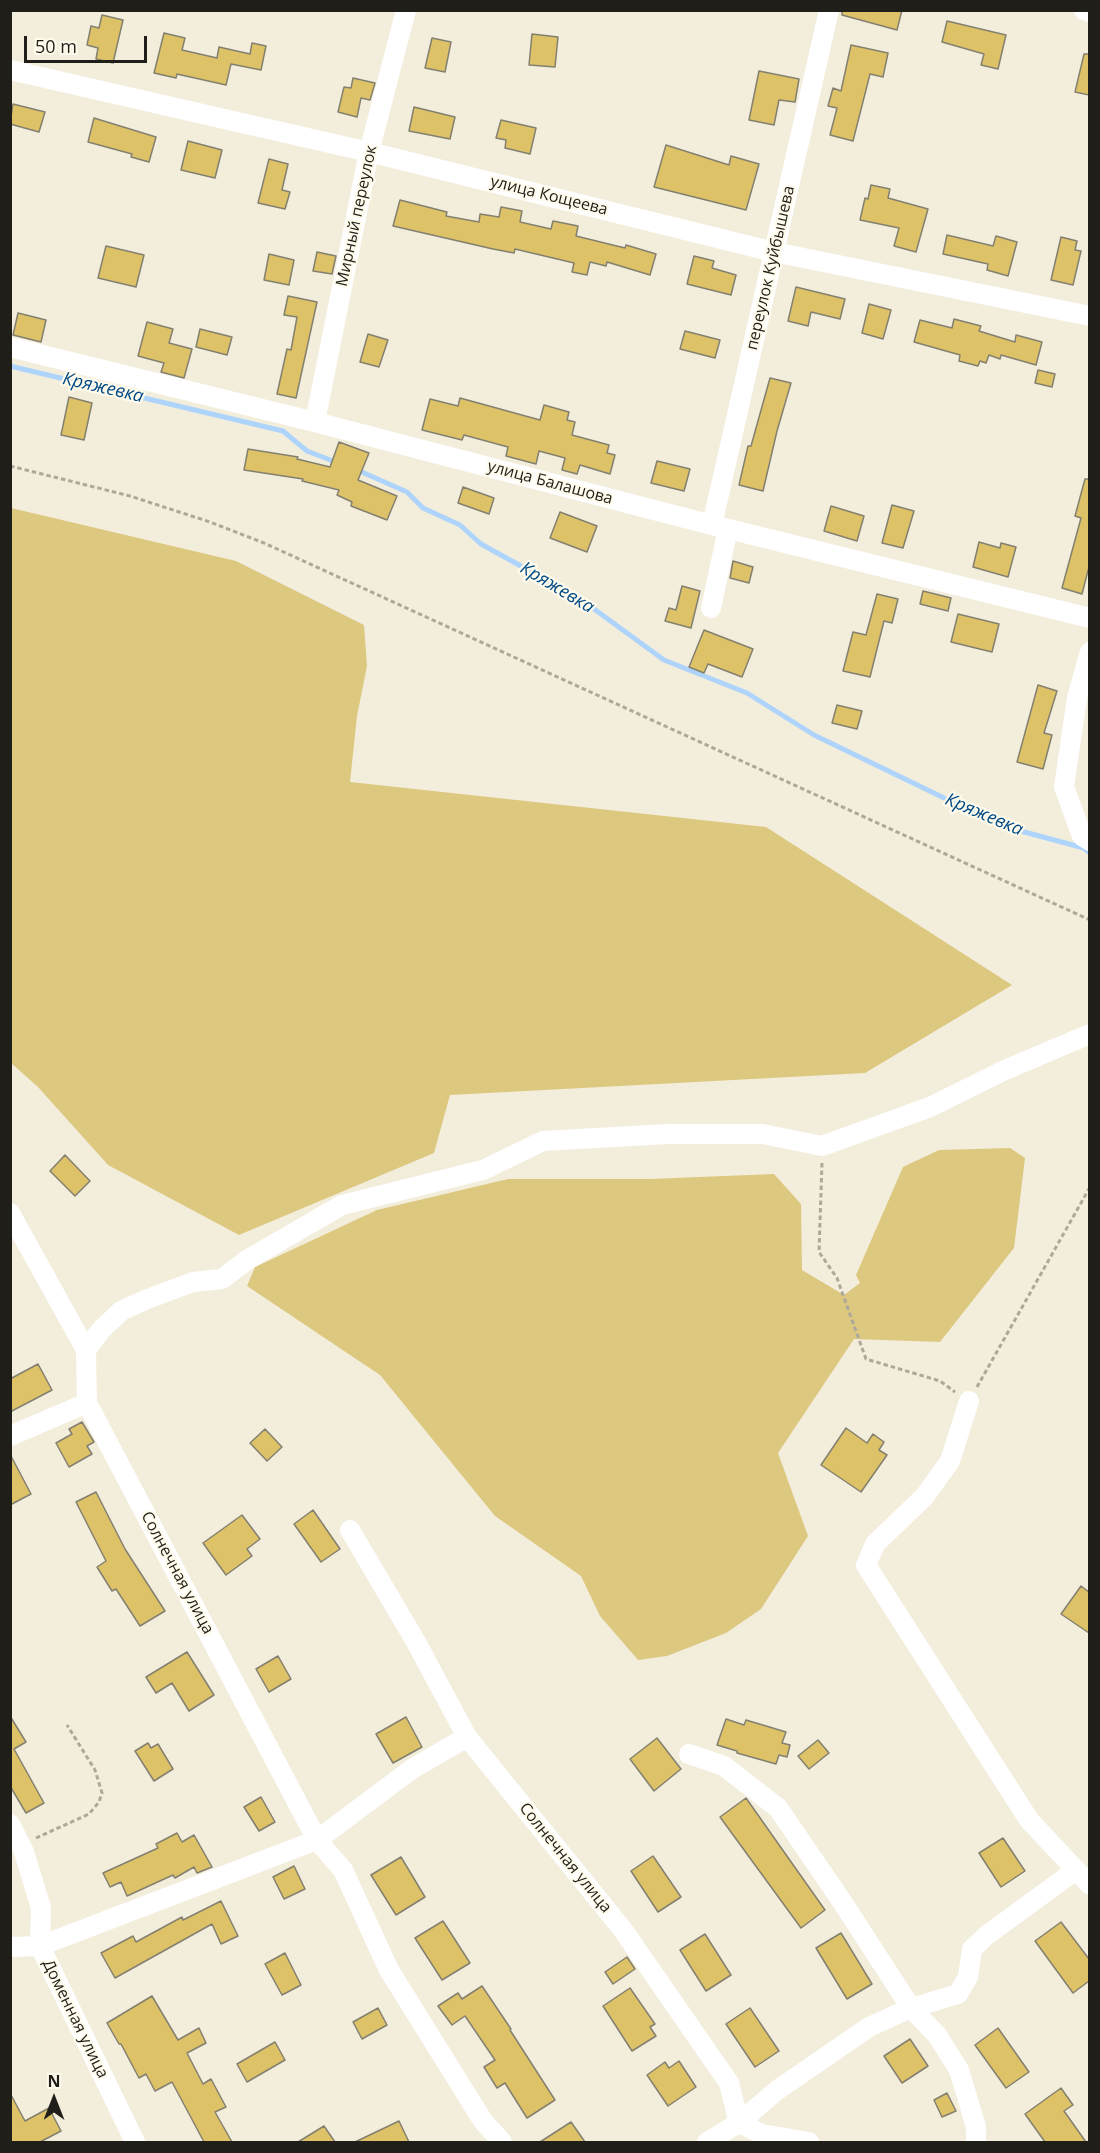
<!DOCTYPE html>
<html>
<head>
<meta charset="utf-8">
<style>
  body { margin:0 }
  #map { position:relative; width:1100px; height:2153px; overflow:hidden; background:#f3eddc; font-family:"Open Sans",sans-serif }
  canvas { display:block }
  .frame { position:absolute; inset:0; border:12px solid #201e18; pointer-events:none }
  .north { position:absolute; left:24px; top:2069px; width:60px; height:60px; -webkit-text-stroke:4px #fffbec; paint-order:stroke; rotate:0deg; font-size:16px; font-weight:700; line-height:24px; text-align:center; color:#201e18 }
  .north::after { content:''; display:block; margin:auto; width:21px; height:27px; background:#201e18; clip-path:polygon(50% 0,100% 100%,50% 72%,0 100%) }
  .scale { position:absolute; left:24px; top:36px; width:123px; height:27px; box-sizing:border-box; border:3px solid #201e18; border-top:0; padding-left:8px; font-size:18px; line-height:21px; white-space:nowrap; color:#201e18; -webkit-text-stroke:4px #fffbec; paint-order:stroke }
</style>
</head>
<body>
<div id="map">
<canvas width="1100" height="2153"></canvas>
<div class="frame"></div>
<div class="north">N</div>
<div class="scale">50 m</div>
</div>
<script>
const ctx = document.querySelector('canvas').getContext('2d');
ctx.lineJoin = 'round';
function fill(path, color) { ctx.fillStyle = color; ctx.fill(path, 'evenodd'); }
function strokePath(path, color, width, dash) { ctx.strokeStyle = color; ctx.lineWidth = width; ctx.lineCap = dash ? 'butt' : 'round'; ctx.setLineDash(dash || []); ctx.stroke(path); }
function drawText(font, color, halo, rows, align = 'center') {
  ctx.font = font + ' "Open Sans",sans-serif'; ctx.lineWidth = 4.5; ctx.setLineDash([]); ctx.textBaseline = 'middle'; ctx.strokeStyle = halo; ctx.fillStyle = color; for (const [text, x, y, turn = 0] of rows) {
    ctx.save(); ctx.translate(x, y); ctx.rotate((+turn || 0) * Math.PI / 180); ctx.textAlign = isNaN(turn) ? turn : align; if (halo) ctx.strokeText(text, 0, 0); ctx.fillText(text, 0, 0); ctx.restore();
  }
}
fill(new Path2D(`
  M11,508L236,561L364,625L367,666L357,716L350,782L766,827L1012,985L865,1073L450,1095L434,1153L239,1235L108,1165L38,1087L11,1063Z
  M1010,1148L1025,1158L1014,1248L940,1342L854,1339L778,1453L808,1536L761,1609L726,1633L667,1656L638,1660L600,1616L581,1576L495,1516L380,1375L247,1286L255,1267L377,1210L508,1179H650L774,1174L801,1204L802,1270L844,1295L860,1283L856,1275L903,1167L939,1150Z`), '#ddc880');
strokePath(new Path2D(`
  M10,366L283,431L307,451L338,463
  M355,469L407,492L423,508L460,525L481,544L579,598L664,660L747,693L814,735L1002,826L1084,848L1090,853`), '#aed4fc', 5);
const building = new Path2D(`
  M842,10H902L897,30L842,15Z
  M102,15L123,20L113,63L96,59L98,48L87,45L91,26L99,28Z
  M947,21L1006,35L998,69L981,65L984,54L942,42Z
  M164,33L185,38L182,50L217,58L219,47L250,54L252,43L266,46L261,70L231,64L226,85L177,74L176,78L154,73Z
  M532,34L558,37L555,67L529,65Z
  M432,38L451,42L445,72L425,68Z
  M851,45L888,53L883,77L870,74L853,141L830,135L837,108L828,106L833,88L841,91Z
  M1084,54H1089V95L1075,92Z
  M759,71L799,79L795,102L779,100L774,125L749,120Z
  M353,78L375,83L370,100L361,98L357,117L338,112L344,87L351,88Z
  M13,104L45,112L39,132L10,124Z
  M414,107L455,117L450,139L409,131Z
  M94,118L156,137L149,162L131,157L132,154L88,142Z
  M501,120L536,128L530,154L505,148L506,140L496,138Z
  M188,141L222,150L215,178L181,170Z
  M666,145L729,165L731,156L759,164L746,210L654,187Z
  M269,159L288,164L282,190L290,192L285,209L258,203Z
  M871,185L890,189L888,198L928,209L916,252L894,246L899,228L860,220L865,198L868,199Z
  M400,200L447,212L446,216L479,222L480,214L499,217L501,207L522,211L520,222L551,229L553,221L578,226L576,236L625,248L626,245L656,254L650,275L607,262L606,266L590,262L587,275L572,272L574,263L515,249L514,253L493,249L393,226Z
  M947,235L993,246L996,236L1017,242L1008,276L987,270L988,264L943,254Z
  M1061,237L1077,241L1075,250L1081,251L1073,285L1051,280Z
  M106,246L144,255L136,287L98,278Z
  M317,252L336,256L332,274L313,271Z
  M269,254L294,260L289,285L264,280Z
  M694,256L714,261L712,268L736,275L731,295L687,284Z
  M796,287L845,299L840,319L811,312L808,326L788,321Z
  M288,296L317,302L296,398L277,394L287,349L291,350L297,317L284,315Z
  M869,304L891,310L883,339L862,333Z
  M18,313L46,320L41,342L13,335Z
  M954,319L981,326L979,331L1015,342L1016,335L1042,342L1036,365L1001,355L1000,359L989,355L986,363L980,361L978,366L959,361L960,355L914,342L920,320L952,328Z
  M147,322L173,329L169,343L192,349L184,378L161,372L164,363L138,356Z
  M200,329L232,337L227,355L196,347Z
  M685,331L720,340L715,358L680,349Z
  M368,334L388,340L379,367L360,362Z
  M1038,370L1055,374L1052,387L1035,383Z
  M770,378L791,383L777,431L763,491L739,485L748,446H751Z
  M69,397L92,403L84,440L61,435Z
  M460,398L540,420L544,405L569,412L567,420L575,422L572,435L609,445L607,453L615,455L610,474L580,465L577,474L562,470L565,458L539,451L536,464L506,456L508,447L464,435L462,440L422,430L430,399L458,406Z
  M339,442L369,453L358,480L397,496L387,520L351,506L352,502L337,495L339,490L302,481L303,479L244,470L248,449L298,457L297,459L330,467Z
  M657,461L690,469L684,491L651,483Z
  M1085,479H1089V567L1082,594L1062,588L1081,518L1075,516Z
  M463,487L494,498L489,514L458,503Z
  M892,505L914,511L903,548L882,543Z
  M831,506L864,516L857,541L824,531Z
  M560,512L597,526L587,552L550,538Z
  M979,542L1000,548L1001,543L1016,547L1008,577L973,567Z
  M733,561L753,567L749,583L730,578Z
  M682,586L700,591L691,628L665,621L669,608L676,610Z
  M923,591L951,598L948,611L920,604Z
  M877,594L898,599L892,623L884,621L870,677L843,671L853,632L866,635Z
  M958,614L999,624L992,652L951,642Z
  M704,630L753,649L742,677L708,664L704,673L689,667Z
  M1038,685L1057,691L1044,733L1052,735L1043,769L1017,762Z
  M837,705L862,711L857,729L832,723Z
  M65,1155L90,1181L75,1196L50,1171Z
  M38,1364L52,1390L10,1412V1379Z
  M82,1422L94,1442L87,1446L92,1454L69,1467L56,1443L72,1434L69,1429Z
  M846,1428L867,1443L873,1434L884,1442L879,1450L887,1455L861,1492L821,1465Z
  M265,1429L282,1447L267,1461L250,1443Z
  M10,1454L31,1494L10,1505Z
  M96,1492L125,1549L165,1611L140,1626L116,1589L112,1591L97,1567L106,1561L76,1502Z
  M313,1510L340,1549L321,1562L294,1524Z
  M242,1515L260,1539L247,1549L252,1556L226,1575L203,1543Z
  M1081,1586L1089,1592V1633L1061,1614Z
  M187,1652L214,1695L189,1711L172,1683L156,1693L146,1677Z
  M278,1656L291,1679L269,1692L256,1669Z
  M10,1716L26,1742L14,1749L44,1803L26,1813L10,1786Z
  M406,1717L422,1747L393,1763L376,1734Z
  M726,1719L744,1725L746,1720L786,1732L782,1743L790,1745L787,1757L779,1755L776,1764L737,1753V1751L717,1745Z
  M657,1738L681,1769L654,1791L630,1759Z
  M818,1740L829,1753L809,1769L798,1756Z
  M148,1743L151,1748L158,1744L173,1769L154,1781L135,1751Z
  M261,1797L275,1822L259,1831L244,1807Z
  M746,1798L825,1910L801,1928L720,1817Z
  M177,1833L182,1842L194,1835L212,1867L197,1873L194,1867L175,1878L173,1875L127,1896L121,1882L110,1887L103,1873L158,1848L156,1844Z
  M1003,1838L1025,1871L1001,1887L979,1853Z
  M653,1856L681,1897L658,1912L631,1871Z
  M401,1857L425,1897L396,1915L371,1875Z
  M294,1866L305,1889L284,1899L273,1877Z
  M221,1901L238,1936L221,1944L212,1924L115,1978L101,1953L133,1936L136,1942L182,1917L183,1920Z
  M443,1921L470,1963L442,1980L415,1938Z
  M1061,1922L1089,1959V1981L1073,1993L1035,1941Z
  M841,1933L872,1984L847,1999L816,1948Z
  M705,1934L731,1975L706,1991L680,1950Z
  M285,1953L301,1985L282,1995L265,1964Z
  M627,1957L635,1969L613,1984L605,1972Z
  M482,1986L511,2029L510,2030L555,2100L527,2118L505,2083L497,2088L484,2067L495,2060L465,2016L452,2025L438,2006L458,1993L462,1999Z
  M630,1988L655,2024L650,2027L656,2036L632,2051L603,2006Z
  M152,1996L178,2040L199,2028L206,2043L187,2053L203,2084L211,2079L226,2107L215,2112L232,2142H204L172,2082L155,2091L146,2074L139,2078L121,2044H119L107,2023Z
  M378,2008L387,2025L362,2039L353,2022Z
  M750,2008L779,2051L755,2067L726,2024Z
  M998,2028L1029,2072L1006,2088L975,2045Z
  M910,2039L928,2066L902,2083L884,2056Z
  M275,2042L285,2060L247,2082L237,2064Z
  M679,2061L696,2087L668,2106L647,2075L665,2062L669,2068Z
  M1061,2088L1073,2105L1064,2111L1086,2142H1045L1025,2114Z
  M10,2093L25,2121L49,2108L61,2131L40,2142H10Z
  M947,2093L956,2111L942,2117L934,2100Z
  M399,2121L409,2142H355Z
  M571,2122L585,2142H540Z
  M324,2126L335,2142H298Z`);
fill(building, '#ddc267');
strokePath(building, '#848070', 1.5);
strokePath(new Path2D(`
  M10,466L130,496L210,522L264,543L1090,920
  M822,1163L819,1252L837,1278L866,1359L940,1381L955,1392
  M977,1387L1090,1187
  M36,1838L89,1814L99,1802L102,1793L95,1770L67,1725`), '#ada89b', 3, [4.5, 3]);
strokePath(new Path2D(`
  M1084,10L1090,12
  M10,70L369,152L774,252L1090,316
  M10,347L315,422L712,525L1090,618
  M315,422L369,152L406,10
  M712,525L829,10
  M711,608L728,529
  M1090,652L1077,698L1064,787L1082,836L1090,841
  M10,1213L86,1350L87,1403L317,1840L343,1870L389,1970L483,2121L502,2142
  M86,1350L101,1330L121,1311L145,1300L193,1282L222,1279L247,1260L342,1205L483,1170L543,1141L669,1134H763L822,1146L930,1107L1005,1070L1090,1034
  M969,1401L950,1461L925,1496L875,1544L866,1565L1029,1820L1090,1885
  M10,1436L87,1403
  M350,1530L416,1642L467,1737L623,1930L729,2083L739,2123L762,2134L809,2142
  M689,1754L724,1766L778,1808L841,1900L911,2008L937,2035L959,2070L976,2127V2142
  M10,1824L24,1852L41,1908L40,1946L135,2142
  M10,1947L40,1946L317,1840L412,1769L467,1737
  M707,2142L739,2123L776,2091L869,2027L911,2008L958,1994L968,1977L972,1949L987,1935L1076,1870`), '#fff', 20);
drawText('16px', '#201e18', '#fffbec', [
  ["улица Кощеева",549,196,14],
  ["Мирный переулок",357,216,-78],
  ["переулок Куйбышева",771,268,-77],
  ["улица Балашова",550,483,15],
  ["Солнечная улица",177,1573,62],
  ["Солнечная улица",565,1858,51],
  ["Доменная улица",75,2019,64]
]);
drawText('italic 18px', '#004a85', '#fffbec', [
  ["Кряжевка",103,388,13],
  ["Кряжевка",557,588,31],
  ["Кряжевка",984,815,23]
]);
</script>
</body>
</html>
